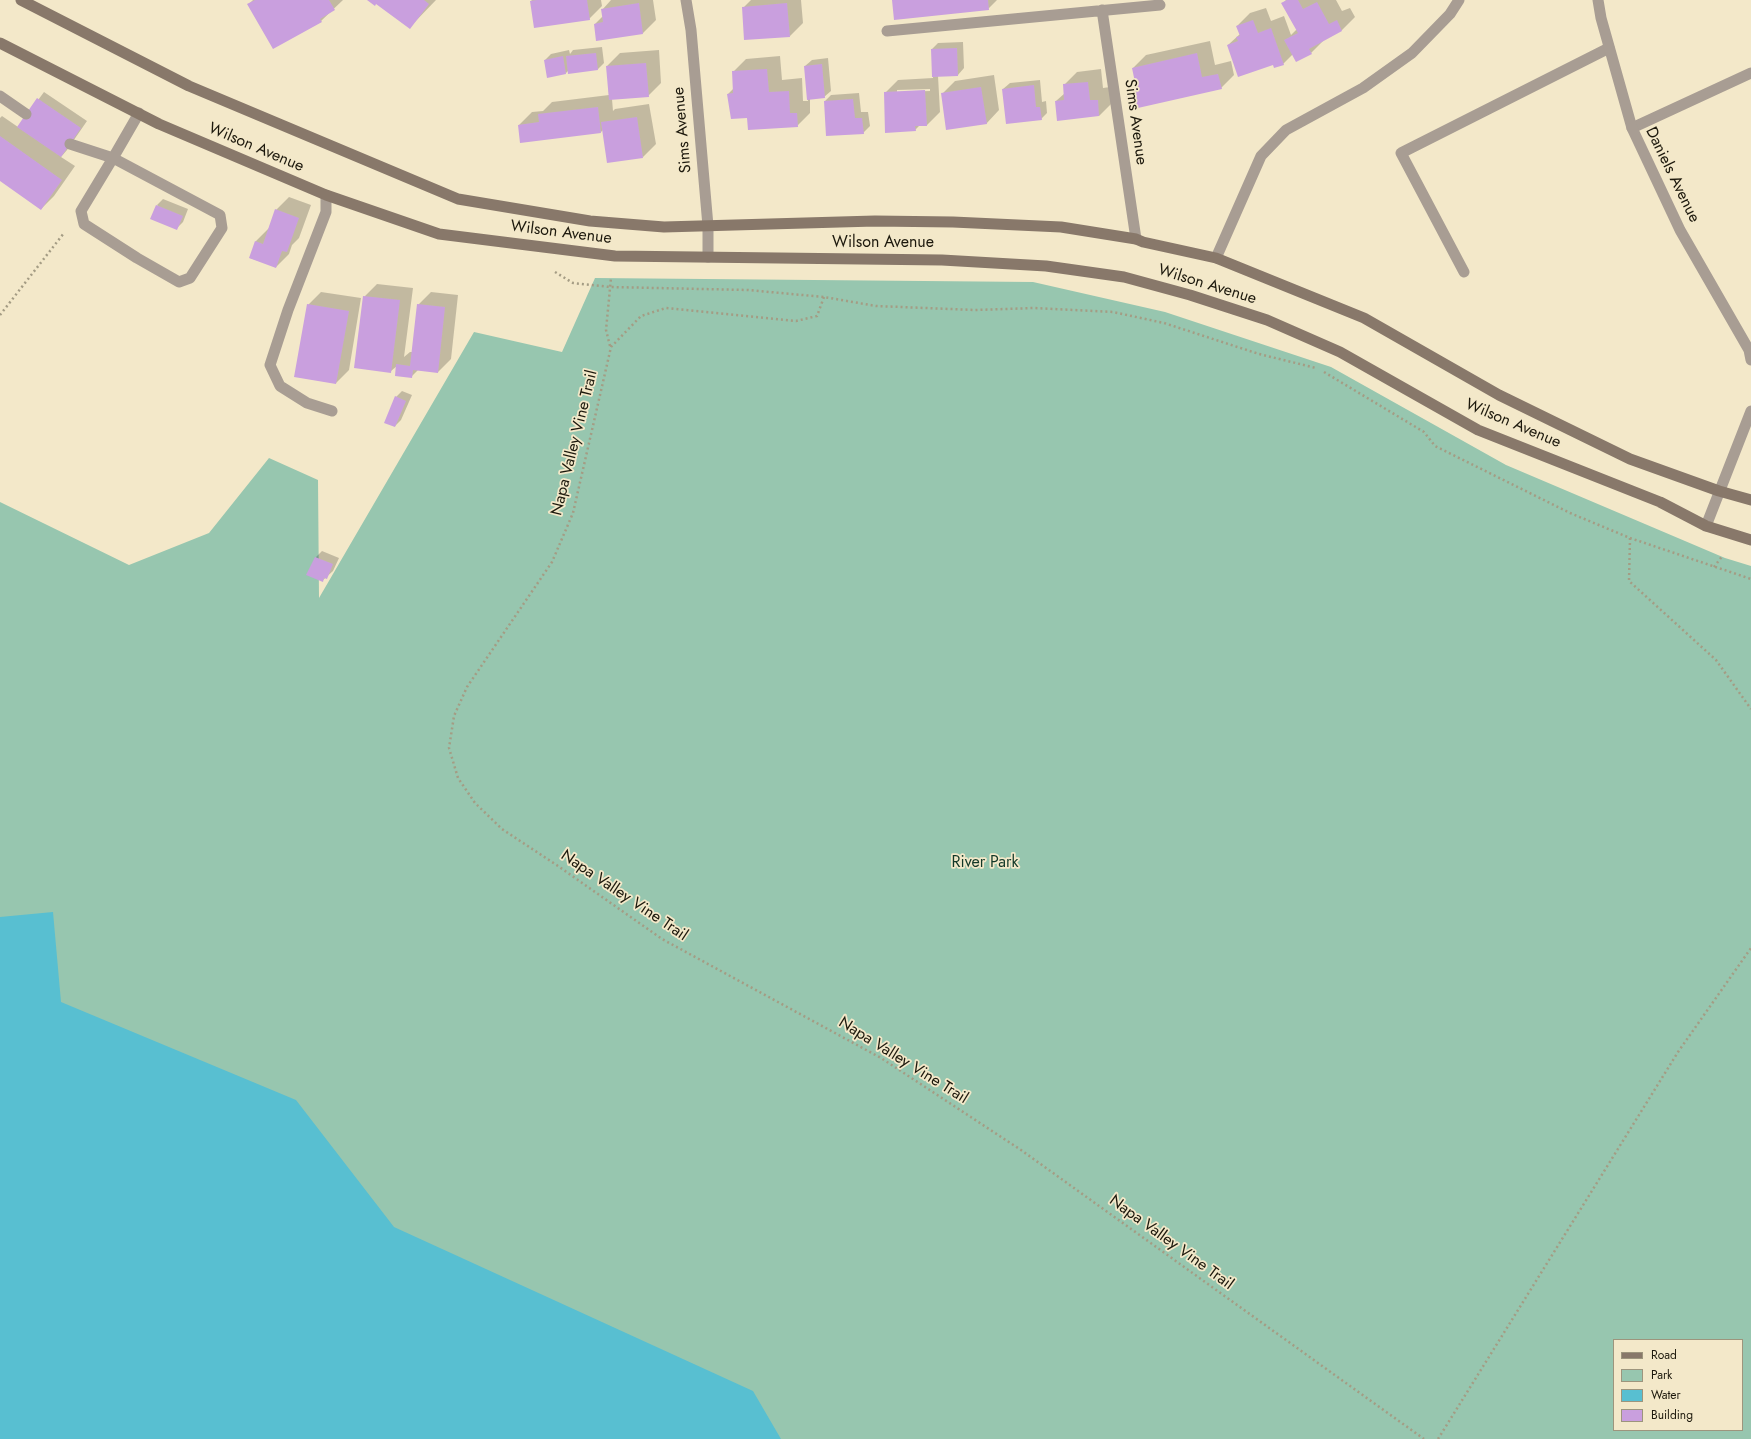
<!DOCTYPE html>
<html>
<head>
<meta charset="utf-8">
<style>
  body { margin:0 }
  #map { position:relative; width:1751px; height:1439px; overflow:hidden; background:#f3e8c9; font-family:Jost,sans-serif }
  canvas { display:block }
  .legend { position:absolute; left:1613px; top:1339px; width:130px; height:92px; box-sizing:border-box; background:#f3e8c9; border:1px solid #9d957d; margin:0; padding:5px 7px; list-style:none; font-size:12px; color:#1c180c }
  .legend li { display:flex; align-items:center; gap:8px; height:20px }
  .legend b { width:20px; border:1px solid #9d957d }
</style>
</head>
<body>
<div id="map">
<canvas width="1751" height="1439"></canvas>
<ul class="legend">
<li><b style="height:5px;background:#88786a"></b>Road</li>
<li><b style="height:11px;background:#97c6af"></b>Park</li>
<li><b style="height:11px;background:#58bfd1"></b>Water</li>
<li><b style="height:11px;background:#c99fde"></b>Building</li>
</ul>
</div>
<script>
const ctx = document.querySelector('canvas').getContext('2d');
ctx.lineJoin = 'round';
function fill(path, color) { ctx.fillStyle = color; ctx.fill(path, 'evenodd'); }
function strokePath(path, color, width, dash) { ctx.strokeStyle = color; ctx.lineWidth = width; ctx.lineCap = dash ? 'butt' : 'round'; ctx.setLineDash(dash || []); ctx.stroke(path); }
function drawText(font, color, halo, rows, align = 'center') {
  ctx.font = font + ' Jost,sans-serif'; ctx.lineWidth = 3.5; ctx.setLineDash([]); ctx.textBaseline = 'middle'; ctx.strokeStyle = halo; ctx.fillStyle = color; for (const [text, x, y, turn = 0] of rows) {
    ctx.save(); ctx.translate(x, y); ctx.rotate((+turn || 0) * Math.PI / 180); ctx.textAlign = isNaN(turn) ? turn : align; if (halo) ctx.strokeText(text, 0, 0); ctx.fillText(text, 0, 0); ctx.restore();
  }
}
fill(new Path2D(`
  M595,278L1033,282L1165,312L1331,367L1506,465L1725,558L1751,566V1439H728L499,1302L0,990V502L129,565L209,533L269,458L318,480L319,598L474,332L562,352ZM1614,1340H1742V1430H1614Z`), '#97c6af');
fill(new Path2D(`
  M53,912L61,1002L296,1100L394,1227L753,1391L781,1439H0V917Z`), '#58bfd1');
fill(new Path2D(`
  M253,0H343L321,21L249,4Z
  M368,0H436L410,27L377,3Z
  M532,0H601L602,6L589,19L531,1Z
  M611,0H653L656,20L643,33L597,40L595,24L603,16L602,10Z
  M751,0H801L803,23L790,36L743,8Z
  M893,0H997L988,9Z
  M1286,0H1336L1342,11L1350,8L1355,17L1342,30L1324,40L1311,53L1293,54L1283,64H1273L1228,45L1240,34L1237,26L1250,13L1266,8L1271,21L1284,16L1291,35L1297,29L1283,3Z
  M1210,41L1215,65L1231,61L1234,75L1221,88L1127,95L1137,85L1133,68L1146,55Z
  M963,42L964,68L958,75L938,76L940,112L927,125H920L915,130L885,93L898,80L933,78L932,49L938,43ZM930,89V91L897,92V90Z
  M602,47L604,63L598,69L568,71L566,73L545,60L551,54L569,50L570,54L573,50Z
  M659,50L661,83L648,96L612,99L613,111L615,109L649,104L656,144L643,157L603,130L601,132L521,142L519,125L532,112L543,111L552,102L609,95L607,66L620,53Z
  M780,56L782,80L802,78L803,101H808L805,66L812,60L828,58L831,91L824,97L810,99V113L797,126L748,117L728,94L734,88L733,72L746,59Z
  M1101,69L1103,88L1110,87L1112,103L1099,116L1056,101L1065,93L1064,85L1077,72Z
  M994,75L999,110L986,124L942,94L955,81Z
  M1040,80L1042,102L1046,101L1047,113L1041,119L1003,89L1010,83Z
  M44,92L87,121L67,150L61,157L75,166L54,196L41,209L0,180V118L2,116L18,127Z
  M859,93L861,112H868L870,126L863,133L825,101L831,95Z
  M289,197L311,205L299,238L292,245L289,254L276,267L250,258L256,241L269,228L276,210Z
  M163,199L188,209L183,222L176,229L157,205Z
  M377,284L413,288L404,357L410,352H413L418,305L431,292L458,295L451,359L438,372L418,370L411,377L397,366L391,371L364,297Z
  M321,292L361,298L349,370L336,383L308,305Z
  M402,391L412,395L401,420L395,426L396,397Z
  M322,551L339,558L333,571L322,581L316,557Z`), '#0003');
fill(new Path2D(`
  M255,0H329L335,10L320,19L322,22L273,49L247,4Z
  M367,0H424L429,4L410,29L376,4L375,6Z
  M537,0H587L590,20L534,28L530,1Z
  M892,0H988L989,10L894,20Z
  M1287,0H1298L1303,9L1317,2L1329,24L1337,20L1342,31L1309,49L1312,54L1296,62L1284,40L1298,33L1281,3Z
  M639,3L643,34L596,41L594,24L603,22L601,9Z
  M787,3L790,37L744,40L742,7Z
  M1253,20L1258,33L1271,28L1284,65L1274,68L1273,65L1238,77L1227,45L1238,41L1236,37L1240,36L1236,26Z
  M957,48L958,76L932,77L931,49Z
  M596,53L598,70L568,74L566,56Z
  M1197,53L1202,77L1218,74L1222,89L1129,110L1126,95L1137,92L1132,68Z
  M563,56L566,74L547,78L544,60Z
  M646,63L649,97L609,100L606,66Z
  M822,64L825,98L807,100L804,66Z
  M767,69L769,92L789,91L790,113H797L798,127L748,130L747,118L731,119L727,94L733,93L732,71Z
  M1088,82L1090,100H1098L1099,116L1057,121L1055,101L1064,100L1063,84Z
  M1034,85L1036,107H1040L1042,120L1006,124L1002,89Z
  M981,87L987,124L946,130L941,93Z
  M925,90L927,126H915L916,131L885,133L884,92Z
  M37,98L81,128L61,157L17,127Z
  M853,99L855,118H862L864,134L826,136L824,101Z
  M598,107L601,133L520,143L518,125L539,122L538,114Z
  M637,117L643,158L607,163L601,122Z
  M0,136L62,180L41,210L0,181Z
  M156,205L183,216L177,230L150,219Z
  M275,209L299,218L287,252L282,251L276,268L249,258L255,241L263,244Z
  M363,296L400,300L391,373L354,368Z
  M307,304L349,311L336,384L294,377Z
  M417,304L445,307L438,373L413,370L412,378L395,376L396,364L410,366Z
  M395,396L406,401L395,427L384,423Z
  M315,557L333,564L327,579L324,578L323,582L306,575Z`), '#c99fde');
strokePath(new Path2D(`
  M555,272L573,283L610,287L748,290L824,297L876,306L975,310L1034,308L1113,312L1164,323L1259,354L1316,368
  M824,297L817,316L796,321L666,308L641,316L611,347L573,513L552,562L467,687L454,716L449,748L458,778L475,803L502,829L558,866L662,939L881,1058L1021,1150L1424,1439
  M0,315L64,233
  M610,346L606,330L611,278
  M1324,372L1424,432L1435,446L1570,513L1630,538L1751,579
  M1630,538L1629,581L1716,660L1751,709
  M1714,567L1723,555
  M1438,1439L1678,1052L1751,948`), '#a49c84', 2.5, [2, 3]);
strokePath(new Path2D(`
  M0,96L26,114
  M1632,128L1751,73
  M70,144L113,158L139,113
  M113,158L220,215L222,228L190,278L179,282L137,258L84,224L81,211Z
  M326,195V212L288,310L270,365L280,386L307,403L332,411
  M1464,272L1401,153L1609,48`), '#a89d93', 11);
strokePath(new Path2D(`
  M686,0L691,30L708,226V257
  M1102,10L1136,239
  M887,31L1160,5
  M1216,258L1261,156L1286,130L1363,88L1412,53L1450,14L1459,0`), '#a89d93', 11);
strokePath(new Path2D(`
  M1598,0L1601,18L1632,128L1680,230L1749,350L1751,360
  M1706,526L1751,411`), '#a89d93', 11);
strokePath(new Path2D(`
  M21,0L189,86L458,199L590,221L664,227L875,221L953,222L1061,227L1136,239L1143,242L1216,258L1364,318L1499,395L1630,459L1719,491L1751,500
  M0,43L159,124L326,195L439,234L615,256L942,260L1046,266L1124,277L1190,295L1267,320L1340,352L1478,430L1660,502L1706,526L1751,540`), '#88786a', 11);
drawText('16px', '#1c180c', '#f3e8c9', [
  ["Sims Avenue",1135,122,82],
  ["Sims Avenue",683,130,-95],
  ["Wilson Avenue",256,148,23],
  ["Daniels Avenue",1672,175,64],
  ["Wilson Avenue",561,233,7],
  ["Wilson Avenue",883,243],
  ["Wilson Avenue",1207,285,17],
  ["Wilson Avenue",1513,424,23],
  ["Napa Valley Vine Trail",575,443,-76],
  ["Napa Valley Vine Trail",624,896,34],
  ["Napa Valley Vine Trail",903,1061,32],
  ["Napa Valley Vine Trail",1171,1243,36]
]);
drawText('16px', '#123828', '#f3e8c9', [
  ["River Park",985,863]
]);
</script>
</body>
</html>
